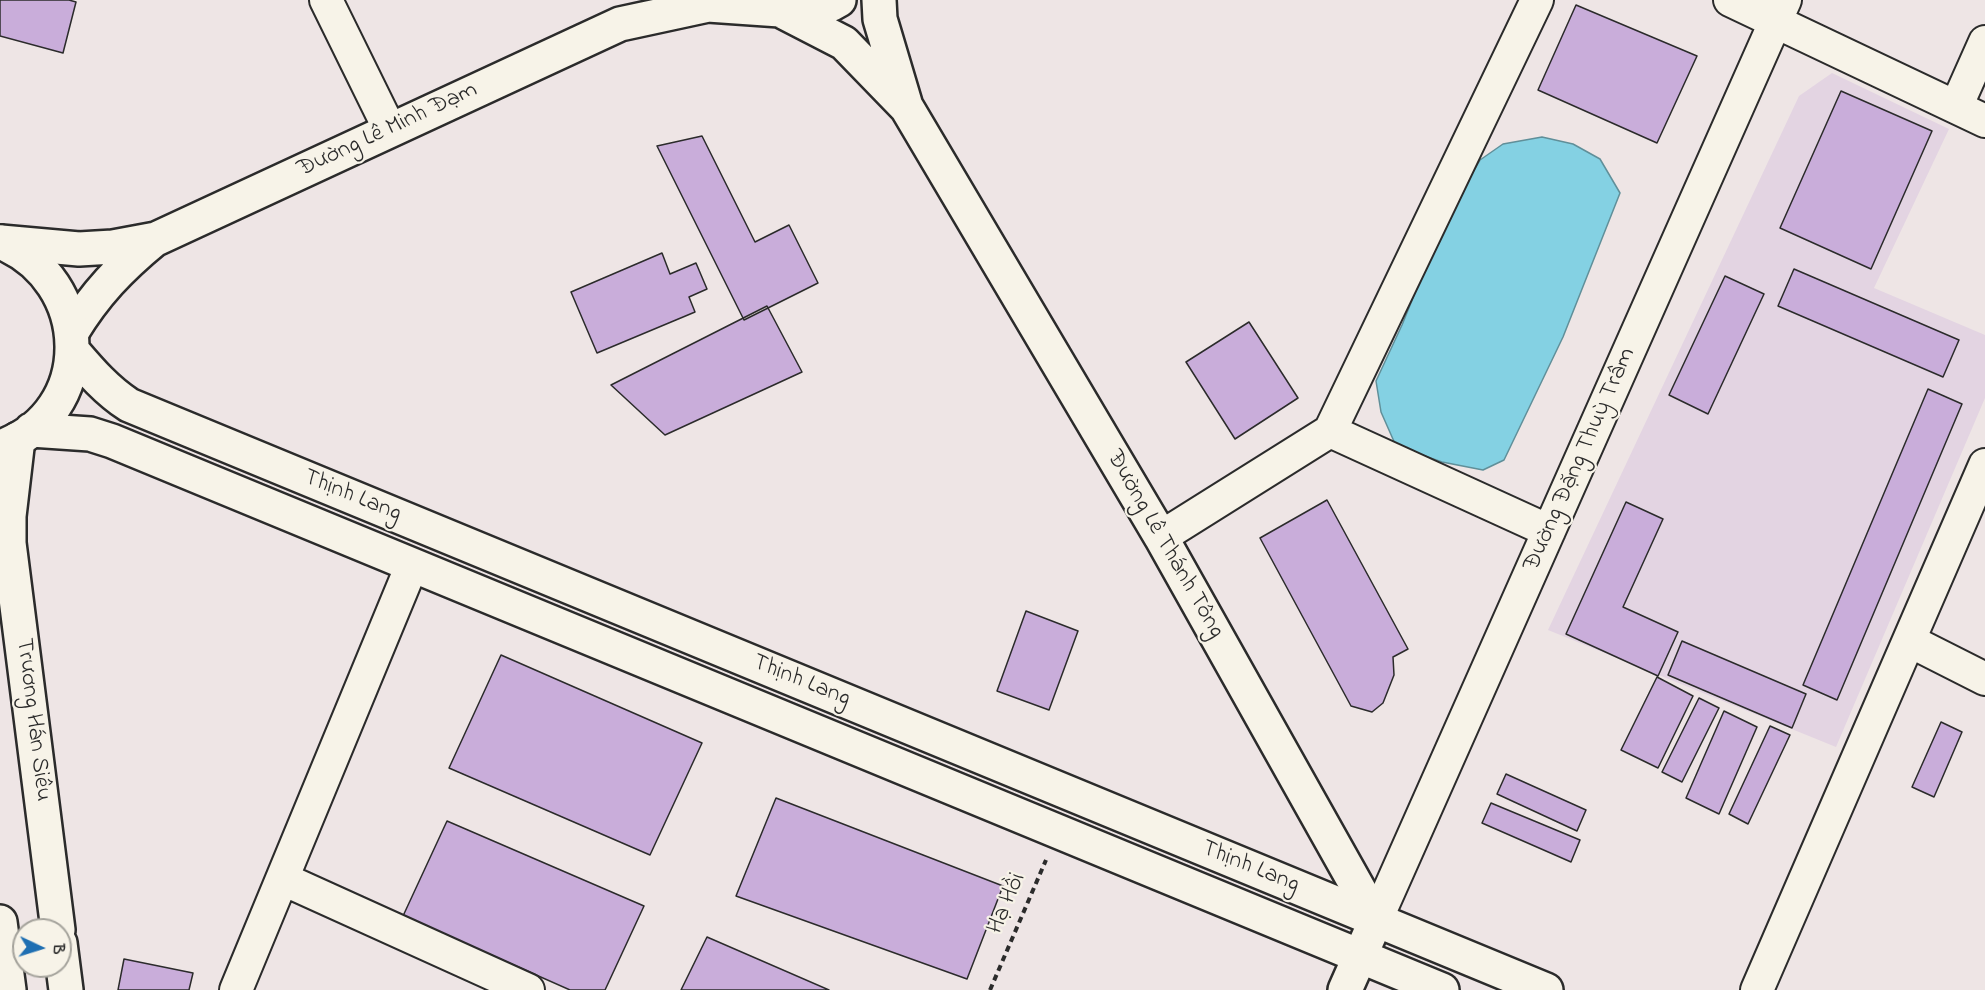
<!DOCTYPE html>
<html>
<head>
<meta charset="utf-8">
<style>
  body { margin:0 }
  #map { position:relative; width:1985px; height:990px; overflow:hidden; background:#eee5e5; font-family:"Indie Flower",sans-serif }
  canvas { display:block }
  .north { position:absolute; left:12px; top:918px; width:60px; height:60px; box-sizing:border-box; background:#f7f3e8; border:2px solid #a5a39c; border-radius:50%; rotate:94deg; font-size:16px; font-weight:700; line-height:24px; text-align:center; color:#2b2b2b }
  .north::after { content:''; display:block; margin:auto; width:21px; height:27px; background:#1f6fb2; clip-path:polygon(50% 0,100% 100%,50% 72%,0 100%) }
</style>
</head>
<body>
<div id="map">
<canvas width="1985" height="990"></canvas>
<div class="north">B</div>
</div>
<script>
const ctx = document.querySelector('canvas').getContext('2d');
ctx.lineJoin = 'round';
function fill(path, color) { ctx.fillStyle = color; ctx.fill(path, 'evenodd'); }
function strokePath(path, color, width, dash) { ctx.strokeStyle = color; ctx.lineWidth = width; ctx.lineCap = dash ? 'butt' : 'round'; ctx.setLineDash(dash || []); ctx.stroke(path); }
function drawText(font, color, halo, rows, align = 'center') {
  ctx.font = font + ' "Indie Flower",sans-serif'; ctx.lineWidth = 4.5; ctx.setLineDash([]); ctx.textBaseline = 'middle'; ctx.strokeStyle = halo; ctx.fillStyle = color; for (const [text, x, y, turn = 0] of rows) {
    ctx.save(); ctx.translate(x, y); ctx.rotate((+turn || 0) * Math.PI / 180); ctx.textAlign = isNaN(turn) ? turn : align; if (halo) ctx.strokeText(text, 0, 0); ctx.fillText(text, 0, 0); ctx.restore();
  }
}
fill(new Path2D(`
  M1832,73L1949,129L1874,288L1985,335V398L1836,747L1548,630L1799,96Z`), '#e3d4e2');
const water = new Path2D(`
  M1542,137L1573,144L1600,159L1620,193L1563,337L1504,460L1483,470L1442,462L1396,446L1381,412L1376,381L1402,325L1445,219L1480,160L1503,144Z`);
fill(water, '#84d1e3');
strokePath(water, '#608f99', 1.5);
const building = new Path2D(`
  M0,0H69L76,2L63,53L0,36Z
  M1576,5L1697,56L1657,143L1538,90Z
  M1841,91L1932,131L1871,269L1780,228Z
  M702,136L755,242L789,225L818,283L744,320L657,146Z
  M662,253L670,274L696,263L707,289L689,297L695,312L597,353L571,292Z
  M1794,269L1959,340L1943,377L1778,306Z
  M1725,276L1764,294L1708,414L1669,395Z
  M767,306L802,372L665,435L611,385Z
  M1249,322L1298,398L1235,439L1186,362Z
  M1928,389L1962,404L1837,700L1803,685Z
  M1327,500L1408,649L1393,657L1394,675L1383,703L1372,712L1351,706L1260,538Z
  M1626,502L1663,519L1623,607L1678,632L1658,676L1566,634Z
  M1026,611L1078,631L1049,710L997,691Z
  M1682,641L1806,694L1792,728L1668,675Z
  M501,655L702,743L650,855L449,768Z
  M1657,677L1693,696L1658,768L1621,750Z
  M1699,698L1719,708L1682,782L1662,772Z
  M1724,711L1757,727L1719,814L1686,798Z
  M1941,722L1962,732L1934,797L1912,787Z
  M1770,726L1790,735L1748,824L1729,814Z
  M1506,774L1586,810L1577,831L1497,794Z
  M776,798L1003,886L967,979L736,896Z
  M1491,803L1580,840L1571,862L1482,823Z
  M447,821L644,906L605,990H570L403,916Z
  M707,937L829,990H681Z
  M124,959L193,973L189,990H118Z`);
fill(building, '#c9adda');
strokePath(building, '#2b2b2b', 1.5);
const minor = new Path2D(`
  M326,0L390,130
  M1730,0L1985,121
  M1956,107L1985,42
  M1330,431L1549,531
  M1161,537L1330,431L1537,0
  M1910,641L1985,679
  M283,879L528,990
  M1376,920L1785,0
  M236,990L412,565
  M1757,990L1985,465`);
const secondary = new Path2D(`
  M879,0L880,19L905,103
  M782,10C802,12 820,12 839,0
  M1,242L79,249L113,247L156,239L620,24L708,5L780,10L844,43L907,108L1161,537L1376,920L1345,990
  M72,332C95,294 120,268 154,240
  M18,439L9,516V543L58,930
  M0,922L9,990
  M60,943L66,990`);
const primary = new Path2D(`
  M0,242C94,280 98,413 0,447
  M72,350C90,371 106,390 129,405L1546,990
  M31,430L90,434L112,441L1442,990`);
strokePath(minor, '#2b2b2b', 36);
strokePath(secondary, '#2b2b2b', 38);
strokePath(primary, '#2b2b2b', 38);
strokePath(new Path2D(`
  M990,990L1046,860`), '#2b2b2b', 4, [6, 4.5]);
strokePath(minor, '#f7f3e8', 32);
strokePath(secondary, '#f7f3e8', 33);
strokePath(primary, '#f7f3e8', 33);
drawText('24px', '#2b2b2b', '#f7f3e8', [
  ["Đường Lê Minh Đạm",388,131,-25],
  ["Đường Đặng Thuỳ Trâm",1581,460,-66],
  ["Thịnh Lang",352,497,22],
  ["Đường Lê Thánh Tông",1164,545,60],
  ["Thịnh Lang",801,682,22],
  ["Trương Hán Siêu",32,720,83],
  ["Thịnh Lang",1250,868,22],
  ["Hạ Hồi",1008,904,-67]
]);
</script>
</body>
</html>
